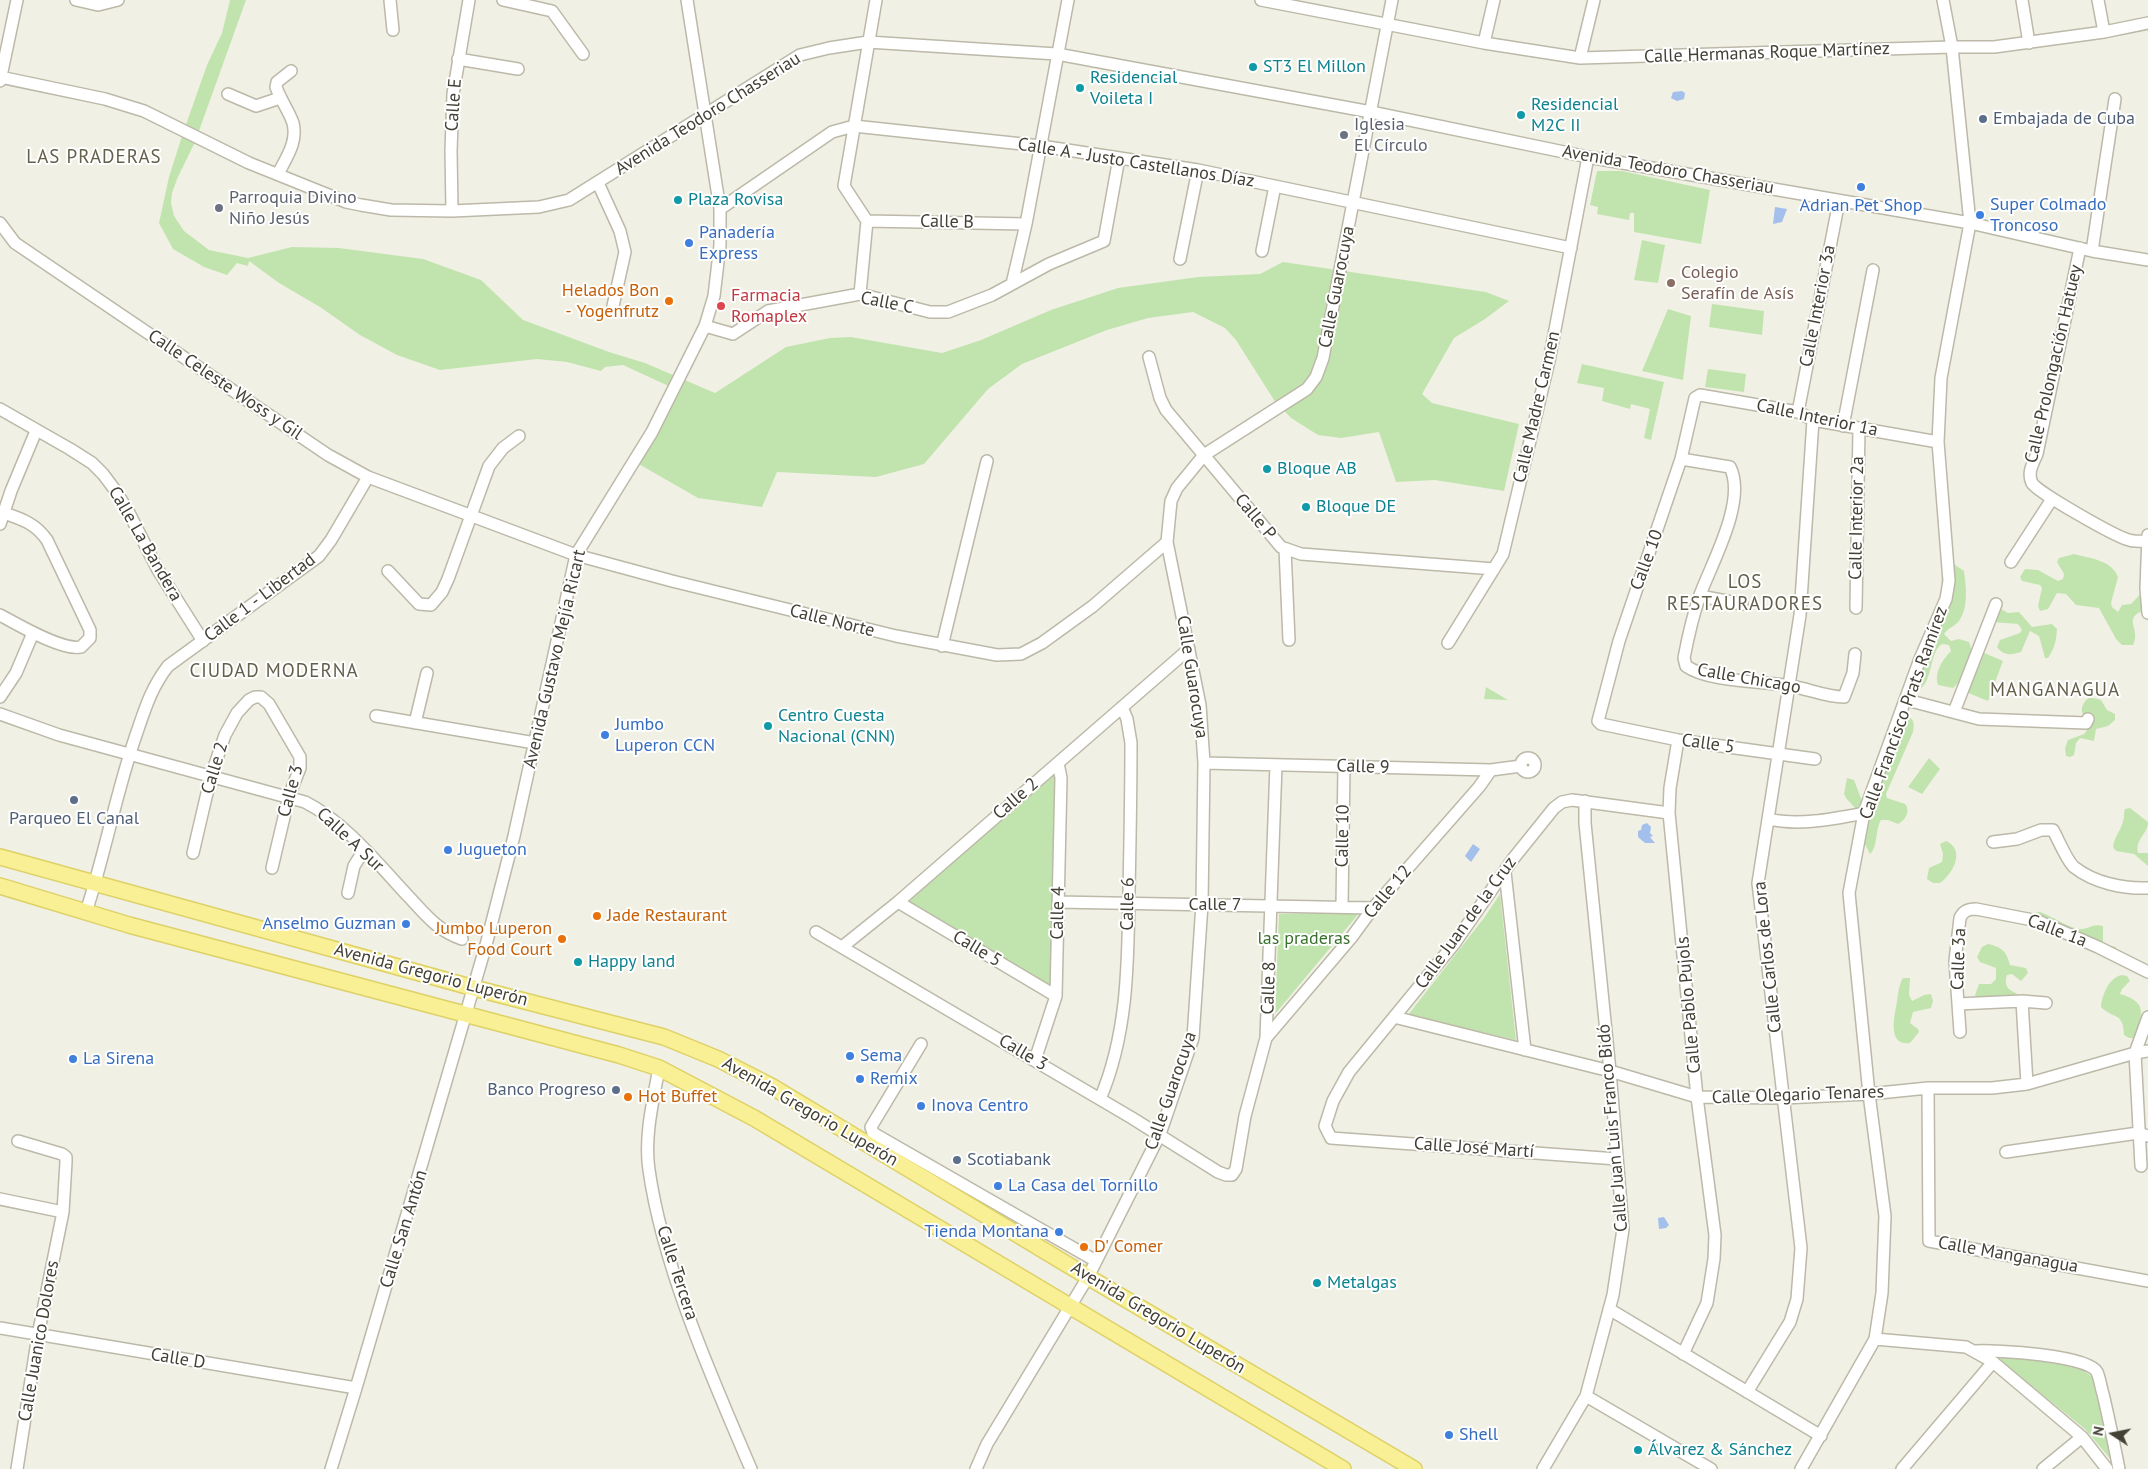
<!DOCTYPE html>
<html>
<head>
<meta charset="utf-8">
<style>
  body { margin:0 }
  #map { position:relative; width:2148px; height:1469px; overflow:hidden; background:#f1f0e4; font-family:"PT Sans",sans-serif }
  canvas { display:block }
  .north { position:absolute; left:2088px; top:1409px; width:50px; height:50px; -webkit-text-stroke:4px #fff; paint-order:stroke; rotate:281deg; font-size:14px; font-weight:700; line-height:20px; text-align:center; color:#434035 }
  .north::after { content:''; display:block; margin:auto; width:18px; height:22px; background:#434035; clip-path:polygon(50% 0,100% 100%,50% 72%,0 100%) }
</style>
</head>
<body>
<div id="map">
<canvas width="2148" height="1469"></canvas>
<div class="north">N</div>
</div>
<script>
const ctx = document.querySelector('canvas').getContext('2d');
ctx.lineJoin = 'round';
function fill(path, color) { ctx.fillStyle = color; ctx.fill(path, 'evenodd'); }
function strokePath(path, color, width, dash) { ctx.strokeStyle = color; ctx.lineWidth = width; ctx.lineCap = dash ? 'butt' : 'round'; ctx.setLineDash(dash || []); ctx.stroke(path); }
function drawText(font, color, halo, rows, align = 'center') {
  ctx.font = font + ' "PT Sans",sans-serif'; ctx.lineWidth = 4; ctx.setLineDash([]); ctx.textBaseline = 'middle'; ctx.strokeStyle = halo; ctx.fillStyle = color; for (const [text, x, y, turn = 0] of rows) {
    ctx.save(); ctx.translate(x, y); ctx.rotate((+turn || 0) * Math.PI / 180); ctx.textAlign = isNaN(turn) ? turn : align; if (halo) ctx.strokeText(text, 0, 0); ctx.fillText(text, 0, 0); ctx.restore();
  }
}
fill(new Path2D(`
  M230,0H246L195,142L177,179L172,193L171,203L174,216L184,231L209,250L248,258L292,247L339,248L423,259L481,280L523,320L609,352L645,363L715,393L786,347L830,338L851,337L942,353L981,340L1051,310L1118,288L1198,277L1260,274L1283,262L1486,292L1509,301L1485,319L1454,338L1422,394L1432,403L1519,424L1504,491L1435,480L1396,482L1379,432L1341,438L1318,435L1291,418L1274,400L1236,340L1225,328L1193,312L1148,318L1107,330L1022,364L988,389L924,464L876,477L777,472L762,507L698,498L637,463L675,389L623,365L605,367L601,371L567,362L537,359L440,370L397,355L360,335L320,307L279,283L249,261L248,266L237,263L227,275L204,267L173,249L159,223L169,177L182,136L207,65L222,33Z
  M1597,171H1622L1710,190L1701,244L1634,232V213H1630L1629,220L1597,214L1598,207L1590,205Z
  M1642,240L1665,245L1658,283L1634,280Z
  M1712,304L1764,311L1762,335L1709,327Z
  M1668,309L1691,316L1683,380L1642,371Z
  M1582,364L1664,382L1651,440L1644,438L1650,409L1631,404L1630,409L1602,401L1604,388L1577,383Z
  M1708,369L1746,374L1744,392L1705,387Z
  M2074,554C2089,558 2112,560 2118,577L2111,603L2112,607L2118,612L2122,605L2131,604L2148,586V609C2119,618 2142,627 2133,645H2122L2116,639L2099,608L2076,605L2066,594L2057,593L2048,609L2040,611L2038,606L2042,588L2040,585L2022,581L2020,577L2025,569L2038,570L2058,581L2063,579L2064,574L2057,562L2059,558Z
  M1954,564L1964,571C1966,586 1969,607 1959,621C1955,626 1948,628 1944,634L1951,641L1959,639L1969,642C1976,657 1965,678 1953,688L1938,685C1934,673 1942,660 1951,651L1949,645L1942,644C1928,653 1934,685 1916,691L1913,688L1936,619L1949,612C1952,596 1937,595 1943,571Z
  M1992,604L2008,613L2019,612L2032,627L2052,624L2057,629C2056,641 2055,648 2048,658H2045L2039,636L2030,631L2021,652C2012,655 2003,656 1997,647L2000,640L2020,633L2022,630L2018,624L1992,622Z
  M1982,652L2003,661L1988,701L1966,692Z
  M1486,687L1508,700L1484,699Z
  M2089,697L2101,700L2107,710L2115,714V720L2108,726L2096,729L2094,741L2080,738L2076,743L2074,755L2070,757L2066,756L2065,748L2068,740L2084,734L2088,729C2087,714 2074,712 2089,697Z
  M1909,717C1915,720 1914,726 1913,732L1886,794L1887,798L1905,804C1911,810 1905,821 1898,824L1888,820H1881C1875,830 1878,847 1870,854L1865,844L1868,823L1846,798L1844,794L1847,778L1854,780L1862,801L1865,803L1904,718Z
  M1929,758L1940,769L1922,794L1908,787Z
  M1055,773L1052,988L908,901Z
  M2130,808L2148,822C2148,834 2135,839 2138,853H2148V866L2134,854L2116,851L2113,847C2115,834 2121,831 2123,821C2125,816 2123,814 2125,809Z
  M1946,841C1966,850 1953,874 1940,883H1933L1927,879L1929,868L1942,862L1943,854L1940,844Z
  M1500,894L1516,1040L1408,1015L1484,918Z
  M2040,912C2052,916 2068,928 2080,929C2089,929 2093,923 2103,926V944L2116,947V954L2030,918L2032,913Z
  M1359,913L1356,917L1275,1014L1279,914Z
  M1988,944C2002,947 2007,952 2010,965L2026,968L2028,973L2021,981L2012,974L2007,975C2002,991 2014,990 2023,998L1978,1000L1975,995L1979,984H1991L1996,979V968L1980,962L1977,957L1982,947Z
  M2122,975L2127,976L2130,981L2122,989L2120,994C2148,1002 2143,1014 2134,1038H2129L2124,1035C2123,1011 2114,1020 2101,1007C2102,995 2109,977 2122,975Z
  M1903,978H1910L1909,995L1912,1001L1924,995L1931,994L1933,1001L1931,1008L1913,1012L1910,1023L1918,1029L1919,1032L1910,1043C1886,1046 1895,1015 1897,1001C1898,994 1899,984 1903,978Z
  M2004,1356L2079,1367L2095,1379L2112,1461L2085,1429L1999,1360Z`), '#c1e4af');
fill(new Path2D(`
  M1682,91L1685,93L1684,99L1677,101L1671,98L1673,92Z
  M1775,207L1787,209L1782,222L1773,224Z
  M1647,823L1651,827L1650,833L1653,836L1650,837L1655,843H1645L1638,837V831L1641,830L1642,825Z
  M1473,844L1480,849L1471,862L1465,856Z
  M1664,1217L1669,1225L1666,1228L1659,1229L1658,1218Z`), '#a3bfec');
const minor = new Path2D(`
  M76,0L98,5L118,0
  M390,0L393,30
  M503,0L552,11L583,54
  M1261,0L1484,43L1580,58L1952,47H1994L2104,32L2148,23
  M2022,0L2029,43
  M2098,0L2104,32
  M1484,43L1494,0
  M1580,58L1594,0
  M458,59L518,69
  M0,77L105,99L144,111L249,163L346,202L361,205L391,210L452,211L539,207L569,200L800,55L829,48L868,42L1057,54L1371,112L1588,157L1970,223L2092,251L2148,260
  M0,81L17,0
  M228,94L256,106L280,98
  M278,174C286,158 298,142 293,123C289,111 280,99 276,87L277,82L291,71
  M598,183L620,231L625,252L613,306
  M720,209L832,132L854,126L1041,146L1198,170L1571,248
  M452,211L451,151L453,94L469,0
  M867,221L1026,224
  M0,223L15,243L328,455L368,477L576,555L672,581L896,636L997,655L1021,654L1042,643L1093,606L1167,542
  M2080,248L2037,454C2033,463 2027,473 2032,483C2037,492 2116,537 2129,540C2134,542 2142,541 2148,541
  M1262,251L1275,186
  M2092,251L2115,99
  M1180,259L1198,170
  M1012,284L1026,224L1068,0
  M860,294L867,221L844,186L876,0
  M705,326L733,334L768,311L860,294L930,312H948L992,295L1049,264L1104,241L1119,158
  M1149,357L1160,398L1166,410L1281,547L1301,554L1494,569
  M0,409L70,449L92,463L103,474L115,490L128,511L158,570L203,641
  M1798,412L1839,201
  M1843,426L1873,270
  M1681,459L1730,467C1747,501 1712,562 1700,595C1693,615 1688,637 1684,658L1686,666C1708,682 1763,681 1791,686C1809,689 1826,697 1844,697L1853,673L1855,654
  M0,524L11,491L36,431
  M2148,535L2146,588L2148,613
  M1285,549L1289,640
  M2011,562L2052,499
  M388,571L419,604L431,605L442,592L448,579L489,466L503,448L519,436
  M1700,596L1742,604
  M1856,608L1859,428
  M0,615C17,624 62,651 81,647L90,638V630L47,540C36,524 22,519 4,513
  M1448,643L1503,554L1549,361L1588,157
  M942,646L987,461
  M0,697L16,673L33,633
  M1907,700L1979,719L2086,723L2088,719
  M1954,712L1996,604
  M0,714L59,735L305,802C345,822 379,865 409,897C426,915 438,931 462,939
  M376,716L535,743
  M415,723L427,673
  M1678,740L1670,788L1669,813L1697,1097L1715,1235L1714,1259L1707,1303L1683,1354
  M1521 765a7 7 0 1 1 14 0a7 7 0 1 1-14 0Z
  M1815,759L1678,740L1601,724L1598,721L1619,641L1681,459L1695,398L1700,395L1798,412L1813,420L1938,442
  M1204,763L1491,770L1521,766
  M1768,819C1799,826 1833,819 1864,813
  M1993,842L2017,839L2041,830H2053C2058,839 2067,861 2074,867C2094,883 2124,889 2148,888
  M193,853L211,776L225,735L237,713L249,700L255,697H261L269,704L300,757V768L289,796L272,868
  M1505,872L1525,1050
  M348,893L354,866L364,850
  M898,902L1056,996
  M1058,902L1373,908
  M1342,906L1344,766
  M86,912C105,854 116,793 136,735C145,709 151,688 168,666L319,556L331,540L368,477
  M816,932L1132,1118L1218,1172L1226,1175H1232L1236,1169L1245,1116L1266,1038L1276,765
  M842,947L898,902L1189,649
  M2022,1001L2027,1084
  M1958,1004L2022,1001L2046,1003
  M1394,1017L1610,1071L1697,1097L1783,1098L1869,1094L1928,1088H1992L2027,1084L2135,1053L2148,1051
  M1960,1032L1955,961L1960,918C1963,911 1968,909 1976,909L2038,921L2098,947L2148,972
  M1266,1038L1351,938L1373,908L1479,787L1491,770
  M921,1044L871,1127L873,1133L1096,1261
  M1035,1060L1056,996L1061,778L1058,763
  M659,1068C653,1101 644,1137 649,1170C663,1268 712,1378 751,1469
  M1928,1088L1929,1241L2148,1281
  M1100,1099C1128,1034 1128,962 1129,892C1130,843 1131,793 1131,743L1127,719L1122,707
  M2006,1152L2138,1133L2148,1136
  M1617,1159L1331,1138L1325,1126L1333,1101L1349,1072L1454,944L1513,859L1554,808L1562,802L1572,800L1669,813
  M2141,1166L2135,1053L2148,1017
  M0,1199L63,1212
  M1609,1309L1821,1436
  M0,1328L356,1388
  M1875,1339L1966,1347L1993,1362L2082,1437L2107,1469
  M1976,1351C1996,1350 2088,1355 2097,1372C2100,1379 2101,1388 2103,1394C2109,1419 2114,1444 2119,1469
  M1747,1392L1790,1322L1797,1299L1801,1248L1758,883L1800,615L1813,420
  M1586,1396L1711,1469
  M17,1469L38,1335L63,1212L66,1162V1157L62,1154L18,1141
  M331,1469L356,1388L486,945L514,836L576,555L652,432L705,326L714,296L720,245V209L687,0
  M976,1469L987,1444L1088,1277L1160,1134L1193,1038L1202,904L1204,763L1200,705L1167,542L1171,501L1177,488L1204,455L1307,389L1316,377L1323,358L1392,0
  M1543,1469L1586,1396L1613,1295L1623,1229L1610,1071L1585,823V801
  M1801,1469L1875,1339L1882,1293L1885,1216L1869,1094L1849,893L1864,813L1920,659L1946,599L1949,581L1938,442L1941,378L1970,223L1952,47L1943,0
  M1902,1469L1993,1362
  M2043,1469L2082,1437`);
const major = new Path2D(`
  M0,857L474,988L664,1037L718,1059L771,1086L1088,1277L1414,1469
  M0,886L129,925L619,1055L659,1068L754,1118L1343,1469`);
strokePath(minor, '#bcb9a8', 14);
strokePath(major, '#ddd167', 18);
strokePath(minor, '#fff', 11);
strokePath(major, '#f9f096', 15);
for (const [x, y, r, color] of [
  [1253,67,5,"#0f9aa8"],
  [1080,88,5,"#0f9aa8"],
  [1521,115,5,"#0f9aa8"],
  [1983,119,5,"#5c6f8a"],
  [1344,135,5,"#6b7280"],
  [1861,187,5,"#3f7fe0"],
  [678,200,5,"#0f9aa8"],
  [219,208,5,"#6b7280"],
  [1980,215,5,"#3f7fe0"],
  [689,243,5,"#3f7fe0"],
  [1671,283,5,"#8d6e63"],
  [669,301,5,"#e8710a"],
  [721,306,5,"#e0444e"],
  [1267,469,5,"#0f9aa8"],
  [1306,507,5,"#0f9aa8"],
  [768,726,5,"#0f9aa8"],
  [605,735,5,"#3f7fe0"],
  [74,800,5,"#5c6f8a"],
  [448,850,5,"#3f7fe0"],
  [597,916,5,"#e8710a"],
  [406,924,5,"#3f7fe0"],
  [562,939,5,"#e8710a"],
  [578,962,5,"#0f9aa8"],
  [850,1056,5,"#3f7fe0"],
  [73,1059,5,"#3f7fe0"],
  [860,1079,5,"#3f7fe0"],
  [616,1090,5,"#5c6f8a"],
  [628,1097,5,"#e8710a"],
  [921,1106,5,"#3f7fe0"],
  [957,1160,5,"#5c6f8a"],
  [998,1186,5,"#3f7fe0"],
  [1059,1232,5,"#3f7fe0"],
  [1084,1247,5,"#e8710a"],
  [1317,1283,5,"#0f9aa8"],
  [1449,1435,5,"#3f7fe0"],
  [1638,1450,5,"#0f9aa8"]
]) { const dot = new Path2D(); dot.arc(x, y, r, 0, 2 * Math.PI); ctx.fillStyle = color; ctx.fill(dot); strokePath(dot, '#fff', 2); }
drawText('18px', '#434035', '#fff', [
  ["Calle Hermanas Roque Martínez",1767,53,-2],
  ["Calle E",454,105,-86],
  ["Avenida Teodoro Chasseriau",708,114,-32],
  ["Calle A - Justo Castellanos Díaz",1136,163,9],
  ["Avenida Teodoro Chasseriau",1668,170,10],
  ["Calle B",947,222,1],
  ["Calle Guarocuya",1337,287,-79],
  ["Calle C",887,303,11],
  ["Calle Interior 3a",1818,306,-79],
  ["Calle Prolongación Hatuey",2054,364,-77],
  ["Calle Celeste Woss y Gil",225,385,34],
  ["Calle Madre Carmen",1537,407,-77],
  ["Calle Interior 1a",1817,418,12],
  ["Calle P",1255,517,50],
  ["Calle Interior 2a",1857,518,-89],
  ["Calle La Bandera",145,544,60],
  ["Calle 10",1647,560,-70],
  ["Calle 1 - Libertad",260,598,-37],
  ["Calle Norte",832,621,14],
  ["Avenida Gustavo Mejía Ricart",555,659,-77],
  ["Calle Guarocuya",1192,677,81],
  ["Calle Chicago",1749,679,10],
  ["Calle Francisco Prats Ramírez",1904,713,-70],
  ["Calle 5",1708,744,8],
  ["Calle 9",1363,767,2],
  ["Calle 2",215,768,-73],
  ["Calle 3",291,791,-75],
  ["Calle 2",1016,799,-41],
  ["Calle 10",1343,836,-89],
  ["Calle A Sur",350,840,43],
  ["Calle 12",1388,892,-50],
  ["Calle 6",1128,904,-89],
  ["Calle 7",1215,905],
  ["Calle 4",1058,913,-89],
  ["Calle Juan de la Cruz",1466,923,-54],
  ["Calle 1a",2057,931,21],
  ["Calle 5",977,949,31],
  ["Calle Carlos de Lora",1768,957,-96],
  ["Calle 3a",1959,959,-88],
  ["Avenida Gregorio Luperón",431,975,15],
  ["Calle 8",1269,988,-88],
  ["Calle Pablo Pujols",1689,1005,-95],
  ["Calle 3",1023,1053,31],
  ["Calle Guarocuya",1171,1091,-71],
  ["Calle Olegario Tenares",1798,1095,-2],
  ["Avenida Gregorio Luperón",810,1112,30],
  ["Calle Juan Luis Franco Bidó",1613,1128,-95],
  ["Calle José Martí",1474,1148,4],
  ["Calle San Antón",404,1229,-73],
  ["Calle Manganagua",2008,1255,10],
  ["Calle Tercera",677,1273,72],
  ["Avenida Gregorio Luperón",1158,1318,31],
  ["Calle Juanico Dolores",39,1341,-80],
  ["Calle D",178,1359,9]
]);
drawText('18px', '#0d838f', '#fff', [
  ["ST3 El Millon",1263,67],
  ["Residencial",1090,78],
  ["Voileta I",1090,99],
  ["Residencial",1531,105],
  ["M2C II",1531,126],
  ["Plaza Rovisa",688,200],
  ["Bloque AB",1277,469],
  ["Bloque DE",1316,507],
  ["Centro Cuesta",778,716],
  ["Nacional (CNN)",778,737],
  ["Happy land",588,962],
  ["Metalgas",1327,1283],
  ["Álvarez & Sánchez",1648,1450]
], 'left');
drawText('18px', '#4e5e75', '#fff', [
  ["Embajada de Cuba",1993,119],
  ["Parqueo El Canal",74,819,"center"],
  ["Banco Progreso",606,1090,"right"],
  ["Scotiabank",967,1160]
], 'left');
drawText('18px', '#5b616d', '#fff', [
  ["Iglesia",1354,125],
  ["El Círculo",1354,146],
  ["Parroquia Divino",229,198],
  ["Niño Jesús",229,219]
], 'left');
drawText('18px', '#366cbe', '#fff', [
  ["Super Colmado",1990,205],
  ["Troncoso",1990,226],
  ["Adrian Pet Shop",1861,206,"center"],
  ["Panadería",699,233],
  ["Express",699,254],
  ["Jumbo",615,725],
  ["Luperon CCN",615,746],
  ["Jugueton",458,850],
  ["Anselmo Guzman",396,924,"right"],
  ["Sema",860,1056],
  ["La Sirena",83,1059],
  ["Remix",870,1079],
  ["Inova Centro",931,1106],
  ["La Casa del Tornillo",1008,1186],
  ["Tienda Montana",1049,1232,"right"],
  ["Shell",1459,1435]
], 'left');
drawText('18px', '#785e54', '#fff', [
  ["Colegio",1681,273],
  ["Serafín de Asís",1681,294]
], 'left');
drawText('18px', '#c56008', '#fff', [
  ["Helados Bon",659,291,"right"],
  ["- Yogenfrutz",659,312,"right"],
  ["Jade Restaurant",607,916],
  ["Jumbo Luperon",552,929,"right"],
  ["Food Court",552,950,"right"],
  ["Hot Buffet",638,1097],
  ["D' Comer",1094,1247]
], 'left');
drawText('18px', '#be3a42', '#fff', [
  ["Farmacia",731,296],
  ["Romaplex",731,317]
], 'left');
drawText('18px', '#38712b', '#fff', [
  ["las praderas",1304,939]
]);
ctx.letterSpacing = '1px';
drawText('19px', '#65604c', '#fff', [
  ["LAS PRADERAS",94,158],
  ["LOS",1745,583],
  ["RESTAURADORES",1745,605],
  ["CIUDAD MODERNA",274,672],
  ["MANGANAGUA",2055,691]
]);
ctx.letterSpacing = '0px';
</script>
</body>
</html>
